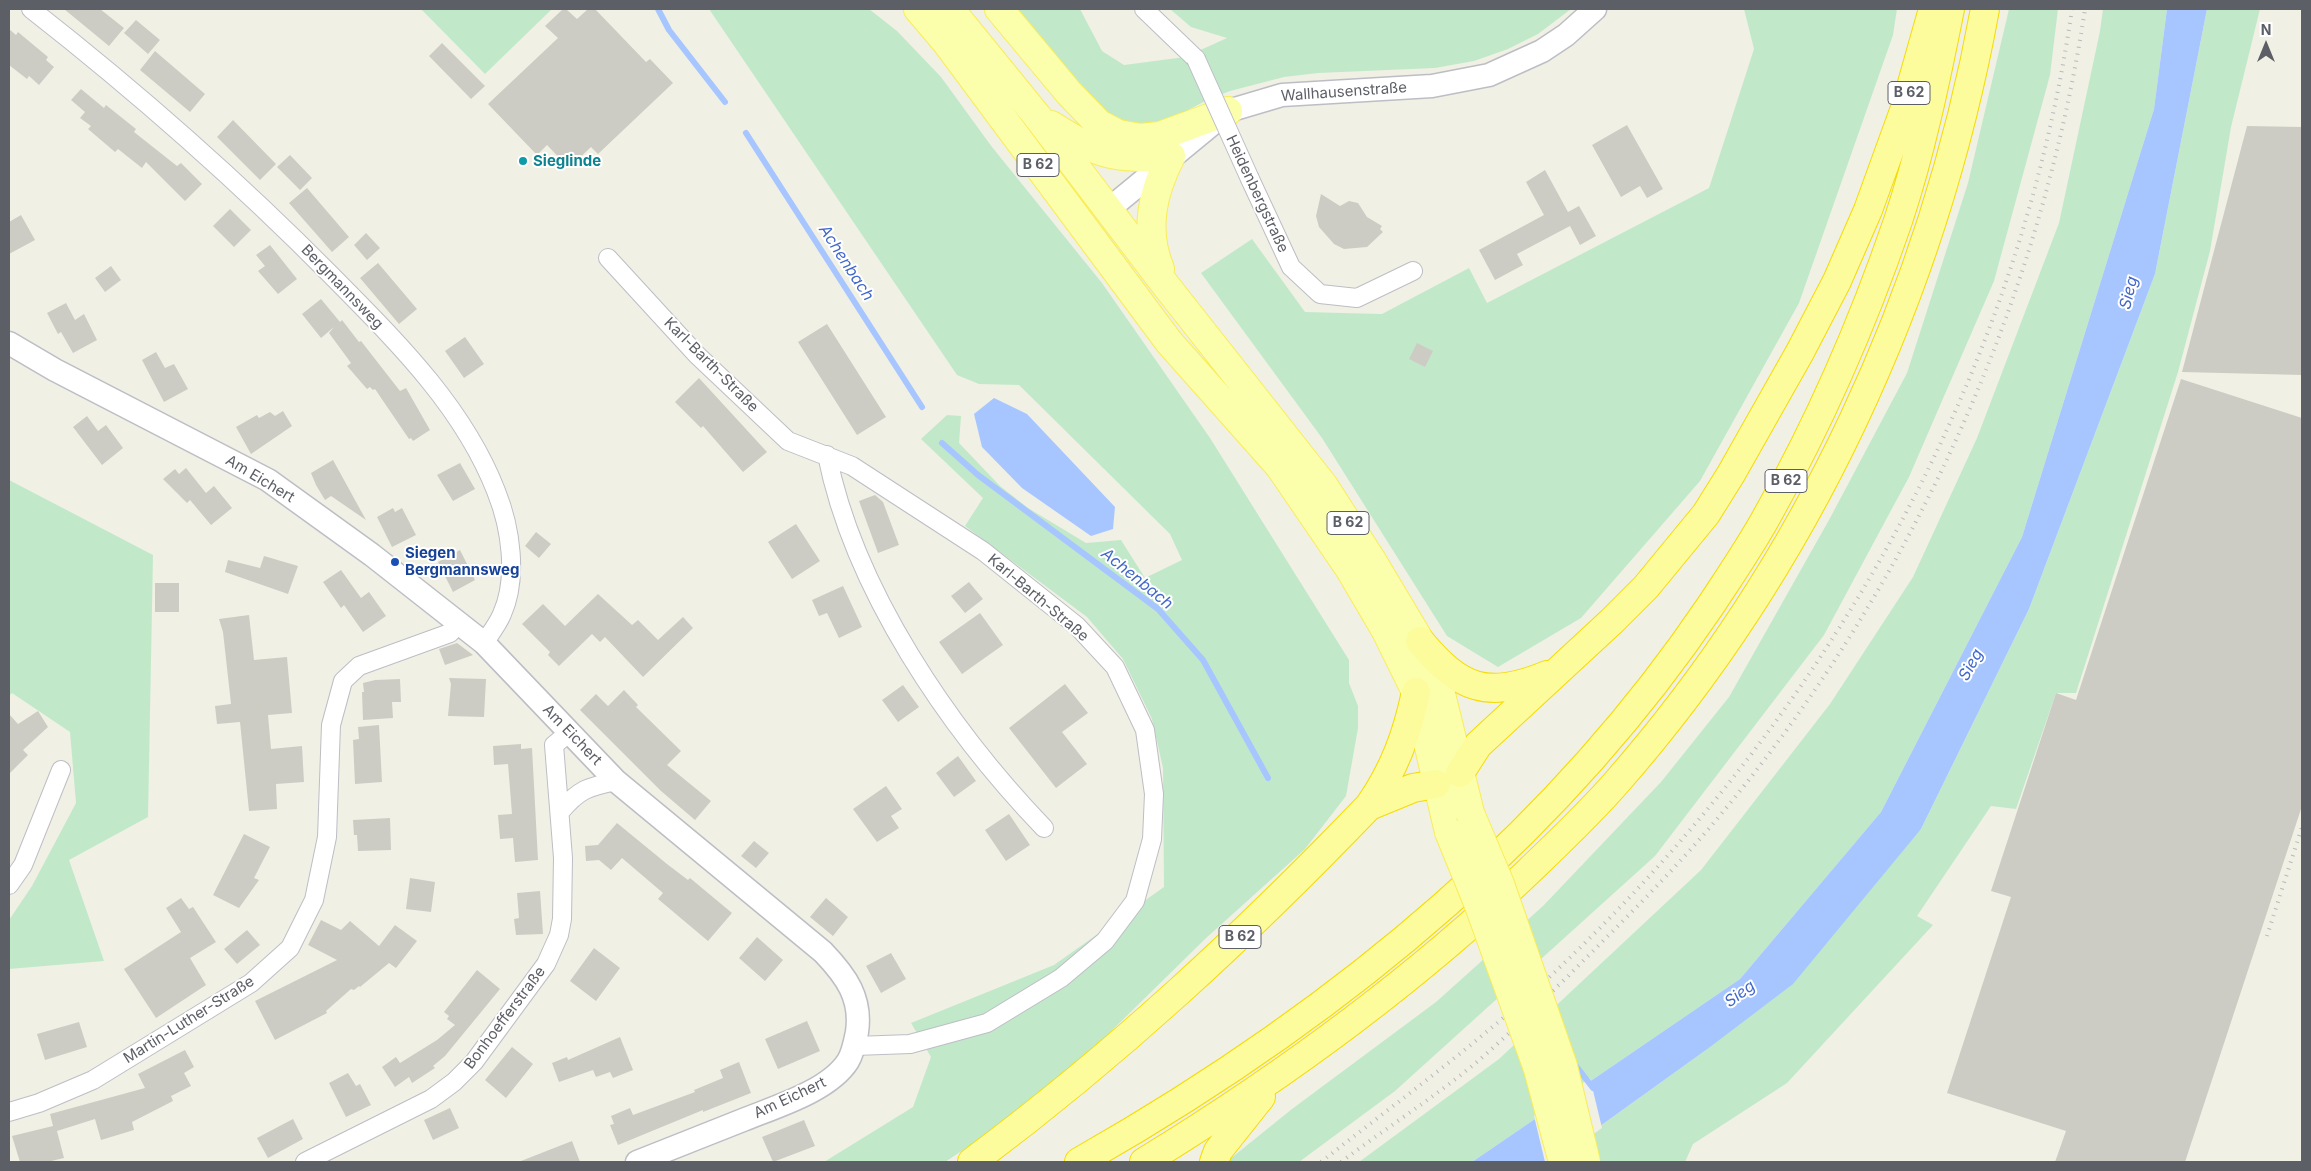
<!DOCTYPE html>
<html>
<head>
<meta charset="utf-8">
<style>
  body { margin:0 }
  #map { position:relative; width:2311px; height:1171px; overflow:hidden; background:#f0f0e5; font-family:Inter,sans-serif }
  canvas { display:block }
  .frame { position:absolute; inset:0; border:10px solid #5d5f67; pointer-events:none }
  .north { position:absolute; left:2241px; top:20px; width:50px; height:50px; -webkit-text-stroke:4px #fff; paint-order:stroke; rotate:0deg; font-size:14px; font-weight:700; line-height:20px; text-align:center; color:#5d5f67 }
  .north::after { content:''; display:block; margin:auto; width:18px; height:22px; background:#5d5f67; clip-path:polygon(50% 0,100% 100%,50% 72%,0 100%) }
</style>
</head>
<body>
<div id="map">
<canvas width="2311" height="1171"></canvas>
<div class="frame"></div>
<div class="north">N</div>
</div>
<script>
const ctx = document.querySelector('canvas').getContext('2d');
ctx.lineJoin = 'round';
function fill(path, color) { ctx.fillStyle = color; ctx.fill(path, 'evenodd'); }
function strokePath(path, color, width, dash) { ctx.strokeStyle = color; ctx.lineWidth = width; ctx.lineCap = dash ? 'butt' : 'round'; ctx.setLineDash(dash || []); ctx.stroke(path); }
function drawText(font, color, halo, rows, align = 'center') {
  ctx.font = font + ' Inter,sans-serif'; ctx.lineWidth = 4; ctx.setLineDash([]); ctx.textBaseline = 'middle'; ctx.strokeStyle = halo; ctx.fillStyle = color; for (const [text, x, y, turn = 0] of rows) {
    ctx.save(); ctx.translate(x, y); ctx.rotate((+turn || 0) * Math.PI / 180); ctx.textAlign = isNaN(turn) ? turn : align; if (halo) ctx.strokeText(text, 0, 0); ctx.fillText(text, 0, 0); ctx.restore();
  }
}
fill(new Path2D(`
  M421,9H552L485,74Z
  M709,9H869L897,31L941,77L992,147L1102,283L1210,438L1349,660V683L1358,706V728L1346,796L1305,849L1205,939L1092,1050L1013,1117L945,1162H824L913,1107L931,1057L911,1023L1054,965L1164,887L1163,768L1152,719L1123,659L1087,617L965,526L983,498L921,439L947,415L961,416L959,443L1000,486L1028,508L1086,543L1121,540L1145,578L1182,560L1170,534L1019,385L979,384L957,375Z
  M1013,9H1080L1102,51L1124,65L1185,57L1227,38L1191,27L1170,9H1571L1538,34L1508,49L1474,61L1435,68L1318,73L1284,77L1230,91L1207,100L1160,125L1133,126L1109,117Z
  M1744,9H1897L1893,35L1799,303L1700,481L1581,618L1498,667L1447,636L1322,438L1201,273L1252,239L1305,312L1382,314L1469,268L1487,303L1709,188L1754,49Z
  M2009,9H2058L2050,75L1994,281L1909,477L1824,635L1655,856L1395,1091L1299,1162H1229L1230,1159L1292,1109L1436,1002L1543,906L1661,782L1729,697L1829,520L1907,373L1968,183Z
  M2103,9H2167L2154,109L2022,537L1881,812L1740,979L1472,1162H1359L1499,1059L1701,870L1830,704L1913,577L1977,438L2059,223L2100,31Z
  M2207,9H2260L2231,127L2210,251L2178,372L2076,693H2056L2016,809L1991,806L1917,916L1933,925L1787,1083L1693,1144L1685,1162H1550L1706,1050L1921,829L2029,609L2155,274Z
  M9,480L153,555L148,817L69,860L104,961L9,969V920L32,886L76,803L70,732L12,693L9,696Z`), '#c1e9c9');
fill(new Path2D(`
  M2167,9H2207L2155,274L2029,609L1921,829L1793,984L1706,1050L1550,1162H1472L1740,979L1881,812L2022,537L2154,109Z
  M994,398L1027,414L1115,507L1113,529L1091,536L1022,488L982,447L974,414Z`), '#a7c6ff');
fill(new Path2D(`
  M1590,1078L1602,1128L1554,1162H1545L1534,1116Z`), '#f0f0e5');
strokePath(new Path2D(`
  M658,9L669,30L725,102
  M746,133L922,407
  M942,443L978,475L1158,609L1203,660L1268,778
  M1573,1062L1593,1088`), '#a7c6ff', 6);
fill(new Path2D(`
  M64,9H100L124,28L109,46Z
  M563,9H566L577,19L588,9H595L646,62L650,59L673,83L598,154L591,147L569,168L547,145L537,155L488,104L558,38L545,26Z
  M136,20L160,40L148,54L124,33Z
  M9,29L16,35L18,32L48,57L46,60L54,67L39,85L29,76L27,79L9,65Z
  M442,43L485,86L471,99L429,56Z
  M155,51L205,94L190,112L140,70Z
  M81,89L104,108L106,105L136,129L134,132L177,166L181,163L202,184L185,201L146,162L142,168L118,149L115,152L88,129L91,126L80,118L85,112L71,100Z
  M233,120L276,164L260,180L217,137Z
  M1627,125L1663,189L1647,198L1640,186L1621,197L1592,145Z
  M2247,126L2302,127V375L2182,372Z
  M290,155L312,178L300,190L277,167Z
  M1545,170L1568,212L1579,206L1596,236L1580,245L1570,226L1517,254L1523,265L1495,280L1479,250L1544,215L1526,182Z
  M307,188L349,237L332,252L289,203Z
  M1321,194L1340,206L1349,201L1358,203L1367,217L1382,226L1380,229L1383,232L1367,247L1344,249L1334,244L1319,227L1316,216Z
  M230,209L251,230L234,247L213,226Z
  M21,215L35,240L9,254V222Z
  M366,233L380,248L367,260L354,245Z
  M270,245L297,279L278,294L258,271L265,266L256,255Z
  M378,263L417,309L399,324L360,278Z
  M111,266L121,280L105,292L95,278Z
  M321,299L340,322L342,320L359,342L361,341L400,391L406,388L430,430L413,441L411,438L409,439L375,389L373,390L370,387L367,389L347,366L351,363L329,333L334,327L321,338L302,314Z
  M66,303L75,320L84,314L97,340L73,353L61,332L58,334L47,313Z
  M827,324L886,417L857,435L798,342Z
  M465,337L484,364L464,378L445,351Z
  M1417,343L1433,351L1425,367L1409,359Z
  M156,352L165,368L174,364L188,389L164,402L142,360Z
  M699,378L767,452L743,472L703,426L701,428L675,402Z
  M2181,379L2302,418V806L2185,1162H2055L2066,1131L1947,1093L2011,897L1991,891L2056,693L2076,700Z
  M283,411L292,426L251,454L236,427L257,415L259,418L270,412L275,416Z
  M87,416L98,431L106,425L123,448L102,465L73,427Z
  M333,460L366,520L331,496L325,500L316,485L311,473Z
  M460,463L475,489L453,501L437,475Z
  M186,468L206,493L214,486L232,508L211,525L190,500L187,503L163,479L175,469L179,474Z
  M875,495L883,502L899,545L878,553L859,501Z
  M393,508L395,512L402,508L416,535L392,547L377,517Z
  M796,524L820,561L792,579L768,542Z
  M536,532L551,544L539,558L525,546Z
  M460,550L475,580L453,592L438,562Z
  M264,556L298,566L288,594L225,572L228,560L260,568Z
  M341,570L361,598L369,592L386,616L363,632L344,605L341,608L323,582Z
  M969,582L983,599L965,613L951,596Z
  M155,583H179V612H155Z
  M843,586L862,627L839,638L827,613L819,616L812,600Z
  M598,594L632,625L638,620L658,640L683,617L693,628L643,677L605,637L600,642L592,634L559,666L548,655L550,652L522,624L543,604L565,626Z
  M980,613L1003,645L962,674L939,642Z
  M249,615L254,660L287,657L292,713L268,715L271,749L302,746L304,782L276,784L277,809L249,811L240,722L217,724L215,706L231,704L223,632L219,619Z
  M457,643L473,655L445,665L439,649Z
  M449,678L486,679L484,717L448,716L451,684Z
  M400,679L401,702H392L393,718L363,720L362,692H364L363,683L375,680Z
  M1065,684L1088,713L1062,732L1087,764L1056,788L1009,728Z
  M903,685L919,707L898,722L882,700Z
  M624,690L638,705L636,707L681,751L667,765L711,801L695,820L661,791L580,710L596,694L608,706Z
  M38,711L48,727L23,750L28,755L9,774V714L18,724Z
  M379,725L382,782L355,784L353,740L359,739L358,727Z
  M521,744V749L532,748L538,860L515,862L513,838L500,839L498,815L512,814L508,764L494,765L493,746Z
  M958,756L976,781L954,797L936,773Z
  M886,786L902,809L891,816L899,828L877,842L853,809Z
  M1009,814L1030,845L1006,861L985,830Z
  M390,818L391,850L358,851L357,835H354L353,820Z
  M617,823L667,864L688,880L690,878L732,913L708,941L658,899L663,893L622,858L611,870L599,860L586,861L585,846L598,845Z
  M244,834L270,847L254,878L259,880L239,908L213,895Z
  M754,841L769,853L756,868L741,856Z
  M410,878L435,882L431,912L406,909Z
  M540,891L543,934L516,935L514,919L519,918L517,893Z
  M181,898L189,909L193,907L216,942L190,958L206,985L156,1018L124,969L181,932L166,908Z
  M826,898L848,917L833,936L810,917Z
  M321,920L341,930L350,921L379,946L395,925L417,941L396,968L389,963L360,987L359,986L354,990L351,989L326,1011L327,1013L275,1040L255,1001L337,960L308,945Z
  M247,930L260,945L237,964L224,949Z
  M757,937L783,960L765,981L739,958Z
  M594,948L620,968L596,1001L570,981Z
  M891,953L906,979L881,993L866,966Z
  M477,970L500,989L445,1056L433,1066L435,1068L412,1083L409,1077L395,1087L382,1067L396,1057L400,1063L437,1040L455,1025L447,1019L449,1016L444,1012Z
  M807,1021L820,1051L778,1069L765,1039Z
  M79,1022L87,1047L45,1060L37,1034Z
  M620,1037L633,1070L613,1078L610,1072L596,1077L593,1070L559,1082L552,1063L567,1057L568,1060Z
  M512,1047L533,1064L506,1098L485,1080Z
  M185,1050L194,1067L184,1073L191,1086L171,1096L173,1101L132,1122L134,1130L101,1140L95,1119L57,1131L64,1158L47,1162H20L12,1136L53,1126L50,1114L145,1088L138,1074Z
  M739,1062L751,1093L703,1112V1110L618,1145L610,1125L614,1124L611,1116L630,1108L633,1115L695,1092L694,1090L723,1078L720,1070Z
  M348,1073L356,1086L360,1084L371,1105L346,1117L329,1083Z
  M450,1108L459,1128L433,1140L424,1120Z
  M293,1119L303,1139L268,1158L257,1138Z
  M804,1120L815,1146L773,1162L762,1137Z
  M572,1141L580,1162H521V1161Z`), '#cdccc4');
const minor = new Path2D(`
  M31,9C137,92 237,180 332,276C395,340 463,406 496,491C511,528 518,578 502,614C498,624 490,634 484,643
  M1144,9L1196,59
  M1250,179L1291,267L1320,294L1357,298L1413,271
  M608,258L697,355L788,441L852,466L983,551L1077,626L1115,667L1145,730L1154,794L1152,839L1135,901L1105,941L1061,978L987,1023L910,1044L855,1046
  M827,455C854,590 949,729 1044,828
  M560,812C579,789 588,787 616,781
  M9,885L23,865L61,770
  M9,1112L39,1103L93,1080L251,983L290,948L314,900L327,837L331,725L343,681L359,666L450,633L460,622
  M305,1162L431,1099L454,1082L474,1062L546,964L559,935L562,919L563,858L554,745L570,732`);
const tertiary = new Path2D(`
  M1109,209L1228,111L1282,95L1432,86L1489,75L1542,51L1566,35L1595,9
  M9,343L55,370L268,480L372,555L484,643L616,781L823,952C846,976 862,998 857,1032C855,1042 853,1053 848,1061C829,1091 775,1107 743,1120C708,1134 672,1148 637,1162`);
const primary = new Path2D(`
  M918,9L946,42L1169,342L1280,467L1349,568L1386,631L1416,692L1449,832
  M950,9L1037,116L1167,287L1324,486L1371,559L1420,641L1441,694L1470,813
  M999,9L1069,93L1099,124L1118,134L1140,138L1160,136L1228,111
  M1051,125C1100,156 1113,159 1171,156
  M1160,269C1144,230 1152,193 1171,156`);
const trunk = new Path2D(`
  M1420,641C1460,689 1487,700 1547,675
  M1460,773L1478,745L1612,621L1646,587L1706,514L1731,474L1800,352L1837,281L1868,210L1905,108L1933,9
  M1369,806L1413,788L1436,784
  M972,1162C1117,1054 1244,936 1369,806C1394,770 1407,735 1416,692
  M1079,1162C1324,1023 1552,841 1711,605C1730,576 1750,547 1767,516C1820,422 1863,323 1898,221C1921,152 1936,79 1950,9
  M1144,1162C1281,1078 1411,984 1528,872C1558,843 1589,814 1616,783C1808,564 1933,294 1985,9
  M1214,1162L1218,1151L1261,1097`);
strokePath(minor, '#bdbec5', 20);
strokePath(tertiary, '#bdbec5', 25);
strokePath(primary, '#f9ed56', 30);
strokePath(trunk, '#f6db00', 30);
strokePath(minor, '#fff', 18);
strokePath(tertiary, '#fff', 22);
strokePath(primary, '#fbffac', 28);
strokePath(trunk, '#fdfc9d', 28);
strokePath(new Path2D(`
  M2267,936L2302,827
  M1321,1162C1401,1099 1484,1039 1558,969C1827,714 2019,377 2072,9
  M1341,1162C1386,1128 1435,1097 1478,1061C1521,1024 1561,983 1601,943C1641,903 1681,862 1717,819C1910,589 2040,305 2085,9`), '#b8b8ba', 4, [1, 6]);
const minorBridge = new Path2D(`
  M1196,59L1250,179`);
const primaryBridge = new Path2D(`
  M1470,813L1500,884L1563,1066L1586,1162
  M1449,832L1478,903L1538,1069L1563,1162`);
strokePath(minorBridge, '#bdbec5', 20, []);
strokePath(primaryBridge, '#f9ed56', 30, []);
strokePath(minorBridge, '#fff', 18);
strokePath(primaryBridge, '#fbffac', 28);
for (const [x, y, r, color] of [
  [523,161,5,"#0f9aa8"],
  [395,562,5,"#1a4fb4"]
]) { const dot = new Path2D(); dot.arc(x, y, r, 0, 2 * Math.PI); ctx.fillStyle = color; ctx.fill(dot); strokePath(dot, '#fff', 2); }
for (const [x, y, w] of [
  [1909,93,42],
  [1038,165,42],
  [1786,481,42],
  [1348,523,42],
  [1240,937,42]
]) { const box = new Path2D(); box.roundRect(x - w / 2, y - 11.5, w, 23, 4); ctx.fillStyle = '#fff'; ctx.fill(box); strokePath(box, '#5d5f67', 1); }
drawText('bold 14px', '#5d5f67', null, [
  ["B 62",1909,93],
  ["B 62",1038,165],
  ["B 62",1786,481],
  ["B 62",1348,523],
  ["B 62",1240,937]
]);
drawText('15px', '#5d5f67', '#fff', [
  ["Wallhausenstraße",1344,92,-4],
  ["Heidenbergstraße",1257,194,65],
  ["Bergmannsweg",342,287,46],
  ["Karl-Barth-Straße",711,365,45],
  ["Am Eichert",260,479,31],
  ["Karl-Barth-Straße",1038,598,40],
  ["Am Eichert",572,735,46],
  ["Bonhoefferstraße",505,1018,-53],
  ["Martin-Luther-Straße",189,1020,-32],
  ["Am Eichert",790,1098,-25]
]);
drawText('bold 15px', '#0d838f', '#fff', [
  ["Sieglinde",533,161]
], 'left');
drawText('bold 15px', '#164399', '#fff', [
  ["Siegen",405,553],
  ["Bergmannsweg",405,570]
], 'left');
drawText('italic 16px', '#4268ca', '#fff', [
  ["Achenbach",846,263,57],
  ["Sieg",2129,293,-76],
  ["Achenbach",1137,579,39],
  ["Sieg",1971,665,-61],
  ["Sieg",1740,994,-36]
]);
</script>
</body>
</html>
